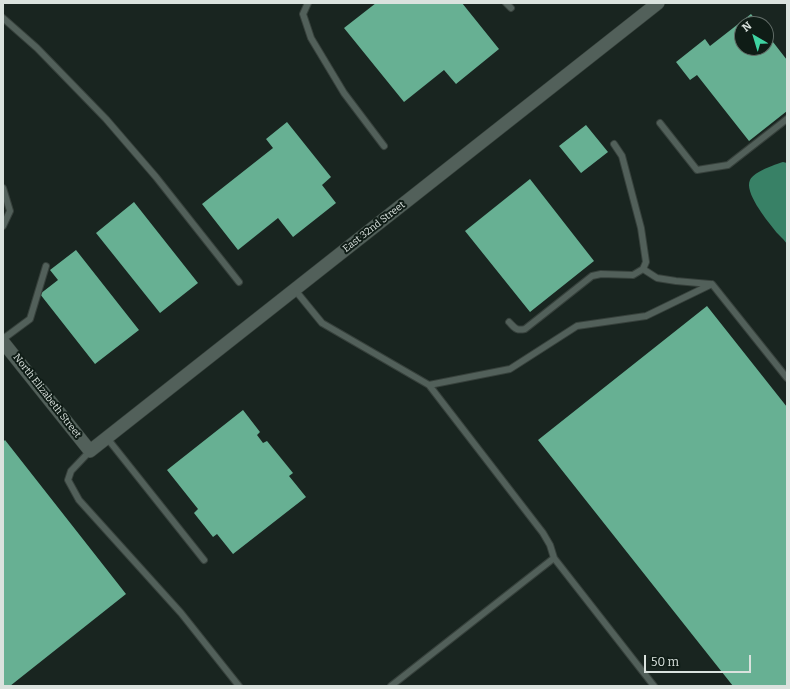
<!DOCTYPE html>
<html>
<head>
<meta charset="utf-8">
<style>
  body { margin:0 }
  #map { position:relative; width:790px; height:689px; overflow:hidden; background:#192520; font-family:Bitter,serif }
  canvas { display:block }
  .frame { position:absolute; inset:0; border:4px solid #dae2de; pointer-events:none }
  .north { position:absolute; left:734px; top:16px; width:40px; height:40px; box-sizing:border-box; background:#0f1c16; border:1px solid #606b66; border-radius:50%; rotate:322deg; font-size:11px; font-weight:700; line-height:16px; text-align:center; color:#dae2de }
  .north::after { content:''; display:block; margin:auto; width:14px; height:18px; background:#3fd4a2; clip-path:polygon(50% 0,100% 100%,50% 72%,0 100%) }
  .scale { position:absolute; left:644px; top:655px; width:107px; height:18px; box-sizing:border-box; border:2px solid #dae2de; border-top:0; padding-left:5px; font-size:12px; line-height:14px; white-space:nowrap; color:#dae2de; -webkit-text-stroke:3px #0f1c16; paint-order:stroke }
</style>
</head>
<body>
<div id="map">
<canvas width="790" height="689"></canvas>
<div class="frame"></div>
<div class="north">N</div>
<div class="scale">50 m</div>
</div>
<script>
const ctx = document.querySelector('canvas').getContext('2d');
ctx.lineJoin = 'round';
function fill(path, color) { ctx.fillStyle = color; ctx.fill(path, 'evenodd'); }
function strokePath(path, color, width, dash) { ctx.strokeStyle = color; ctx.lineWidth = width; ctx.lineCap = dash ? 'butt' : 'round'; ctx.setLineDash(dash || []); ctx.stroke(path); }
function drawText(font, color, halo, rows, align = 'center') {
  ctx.font = font + ' Bitter,serif'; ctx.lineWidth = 4; ctx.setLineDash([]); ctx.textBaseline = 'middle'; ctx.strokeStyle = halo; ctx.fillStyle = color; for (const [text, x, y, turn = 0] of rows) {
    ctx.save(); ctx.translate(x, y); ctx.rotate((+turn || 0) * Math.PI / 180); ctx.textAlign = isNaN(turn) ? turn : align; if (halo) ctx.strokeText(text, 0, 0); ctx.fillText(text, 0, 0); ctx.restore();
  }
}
fill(new Path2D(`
  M783,162L787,163V244C783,238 777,234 773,228C766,219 744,192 750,180C755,171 774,165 783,162Z`), '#388166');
fill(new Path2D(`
  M376,3H462L499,49L456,84L444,70L404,102L344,28Z
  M751,14L759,24H742V48H766V33L787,60V111L749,141L697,75L690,80L676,62L705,39L710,46Z
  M287,122L331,177L322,185L336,203L293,237L278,218L238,250L202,204L273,148L266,139Z
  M586,125L608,152L581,173L559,146Z
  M530,179L594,261L530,312L465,231Z
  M134,202L198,283L160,313L96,233Z
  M76,250L139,330L95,364L40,294L58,280L50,270Z
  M707,306L787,407V686H733L538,440Z
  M243,410L260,432L257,435L263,443L267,441L293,473L289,476L306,497L233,554L217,534L213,537L194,513L198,509L167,470Z
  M5,440L126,594L10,686H3V442Z`), '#67b093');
const lane = new Path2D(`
  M308,3L303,14L311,38L344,93L384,146
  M506,3L511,8
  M3,18L37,48L106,119L156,177L239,282
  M660,123L697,170L728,165L787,119
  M3,188L10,211L3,226
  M643,269L657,278L676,281L710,284
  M295,290L322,323L429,385L510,369L577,326L646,316L712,284L787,378
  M509,322C515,328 516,331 525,329L592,276L601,274L633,275L643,269L646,262L641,228L622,156L614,144
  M3,339L30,319L46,266
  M429,385L543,533L550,545L554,558
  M107,438L204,560
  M90,451L71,471L68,480L79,500L181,613L239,686
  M391,686L554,558L654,686`);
const street = new Path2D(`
  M3,342L90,451L658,3`);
strokePath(lane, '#37413c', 8);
strokePath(street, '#37413c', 14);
strokePath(lane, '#52605a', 6);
strokePath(street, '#52605a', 13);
drawText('10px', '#dae2de', '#0f1c16', [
  ["East 32nd Street",374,227,-38],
  ["North Elizabeth Street",47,396,52]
]);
</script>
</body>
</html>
